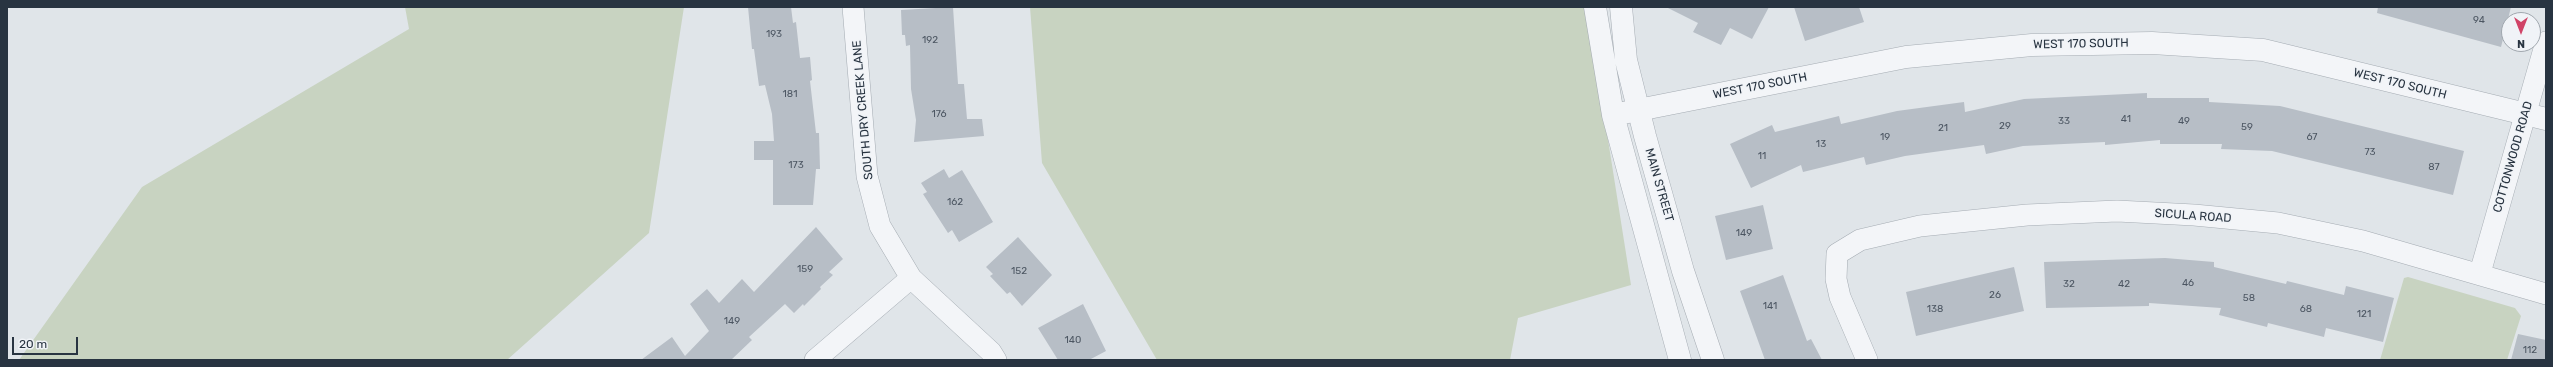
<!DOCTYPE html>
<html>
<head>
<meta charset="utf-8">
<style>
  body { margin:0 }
  #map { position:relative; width:2553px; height:367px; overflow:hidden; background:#e0e5e9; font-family:Rubik,sans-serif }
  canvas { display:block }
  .frame { position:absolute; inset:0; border:8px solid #283441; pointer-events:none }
  .north { position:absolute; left:2501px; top:12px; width:40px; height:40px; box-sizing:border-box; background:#f0f3f7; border:1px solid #a0a7ae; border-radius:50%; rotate:180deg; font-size:11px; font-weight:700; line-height:16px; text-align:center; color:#283441 }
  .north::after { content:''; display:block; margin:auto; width:14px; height:18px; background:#d04367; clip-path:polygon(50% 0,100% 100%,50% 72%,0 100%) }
  .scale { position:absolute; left:12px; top:337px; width:66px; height:18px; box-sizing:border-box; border:2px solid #283441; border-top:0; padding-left:5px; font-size:12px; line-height:14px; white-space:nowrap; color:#283441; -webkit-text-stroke:3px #f0f3f7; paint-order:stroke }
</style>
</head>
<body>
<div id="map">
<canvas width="2553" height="367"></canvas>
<div class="frame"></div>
<div class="north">N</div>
<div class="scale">20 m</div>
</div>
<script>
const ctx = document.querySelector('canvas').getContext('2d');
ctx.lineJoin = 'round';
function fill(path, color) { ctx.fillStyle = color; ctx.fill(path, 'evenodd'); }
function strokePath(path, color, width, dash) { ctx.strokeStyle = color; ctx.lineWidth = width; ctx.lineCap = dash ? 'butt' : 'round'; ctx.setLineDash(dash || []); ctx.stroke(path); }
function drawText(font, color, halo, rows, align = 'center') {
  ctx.font = font + ' Rubik,sans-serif'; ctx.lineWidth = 3; ctx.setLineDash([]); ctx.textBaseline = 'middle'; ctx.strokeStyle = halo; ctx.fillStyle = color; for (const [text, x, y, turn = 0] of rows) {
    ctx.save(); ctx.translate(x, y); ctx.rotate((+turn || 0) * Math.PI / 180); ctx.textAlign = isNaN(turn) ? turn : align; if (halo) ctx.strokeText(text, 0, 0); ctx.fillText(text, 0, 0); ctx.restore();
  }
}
fill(new Path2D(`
  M405,7H684L649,233L507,360H19L142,187L409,29Z
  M1030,7H1587L1631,285L1518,318L1510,360H1157L1042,163Z
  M2408,277L2515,308L2521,316L2507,360H2380L2404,278Z`), '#c8d3c1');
fill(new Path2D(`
  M748,7H791L793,23L796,22L800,58L810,57L812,80L810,81L816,133H819L820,169H816L813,205H773V160H754V141H774L772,114L765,85L759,86L754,49H752Z
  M953,7L958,84H964L967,119H982L984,136L914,142L916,120L911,89L910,45L906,46L905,35H902L901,10Z
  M1666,7H1769L1752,39L1730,28L1721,45L1693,32L1698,23Z
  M1794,7H1859L1864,22L1805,41Z
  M2378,7H2511L2501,47L2377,13Z
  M2147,93V98H2209V102L2280,106L2464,151L2453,195L2272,151L2221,149L2222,144H2160V140L2105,145V142L2023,146L1986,154L1984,145L1905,156L1866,165L1864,157L1803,172L1801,165L1751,188L1730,144L1772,125L1775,132L1839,116L1841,124L1897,111L1964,102L1965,112L2024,99Z
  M944,169L949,178L962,170L993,222L959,242L952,230L948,233L923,194L927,192L921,183Z
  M1763,205L1773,249L1726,260L1715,216Z
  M816,227L843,259L829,272L833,275L820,287L821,289L804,306L803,304L794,313L785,304L749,337L752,340L731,360H641L672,337L685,356L709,331L690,304L707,289L719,303L742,279L754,292Z
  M1018,237L1052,275L1022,306L1010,292L1007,294L990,276L993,274L986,267Z
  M2165,258L2214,262V267L2286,284L2287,281L2344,295L2346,286L2394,298L2383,342L2326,328L2324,337L2268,323L2267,327L2219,315L2221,308L2149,303V306L2046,308L2044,262Z
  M2014,267L2024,311L1916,336L1906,292Z
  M1783,275L1807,341L1811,339L1822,360H1765L1740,291Z
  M1083,304L1106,351L1089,360H1058L1038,328Z
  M2518,334L2546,340V360H2511Z`), '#b7bec6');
const minor = new Path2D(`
  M853,7L867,176L880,226L911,278L991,352L996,360
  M2480,273L2546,42
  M815,360L911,278
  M1867,360L1840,297L1836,279L1837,254L1860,240L1920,226L2027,215L2117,211L2194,215L2278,223L2363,241L2546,294`);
const tertiary = new Path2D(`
  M1595,7L1613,115L1680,360
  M1621,7L1626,60L1645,136L1683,271L1713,360
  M1613,115L1906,57L2032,45L2152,43L2263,50L2546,119`);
strokePath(minor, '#a5acb3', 22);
strokePath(tertiary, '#a5acb3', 23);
strokePath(minor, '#f3f5f8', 21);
strokePath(tertiary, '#f3f5f8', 22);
drawText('10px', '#4c5662', null, [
  ["94",2479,20],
  ["193",774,34],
  ["192",930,40],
  ["181",790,94],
  ["176",939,114],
  ["41",2126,119],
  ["33",2064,121],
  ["49",2184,121],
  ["29",2005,126],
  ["59",2247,127],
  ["21",1943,128],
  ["19",1885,137],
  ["67",2312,137],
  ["13",1821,144],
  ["73",2370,152],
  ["11",1762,156],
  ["173",796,165],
  ["87",2434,167],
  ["162",955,202],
  ["149",1744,233],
  ["159",805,269],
  ["152",1019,271],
  ["46",2188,283],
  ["32",2069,284],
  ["42",2124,284],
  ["26",1995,295],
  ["58",2249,298],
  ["141",1770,306],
  ["138",1935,309],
  ["68",2306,309],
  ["121",2364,314],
  ["149",732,321],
  ["140",1073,340],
  ["112",2530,350]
]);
drawText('12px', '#283441', '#f0f3f7', [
  ["WEST 170 SOUTH",2081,44,-1],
  ["WEST 170 SOUTH",2400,84,14],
  ["WEST 170 SOUTH",1760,86,-11],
  ["SOUTH DRY CREEK LANE",863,110,-95],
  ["COTTONWOOD ROAD",2513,157,-74],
  ["MAIN STREET",1659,185,74],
  ["SICULA ROAD",2193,216,4]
]);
</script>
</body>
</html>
